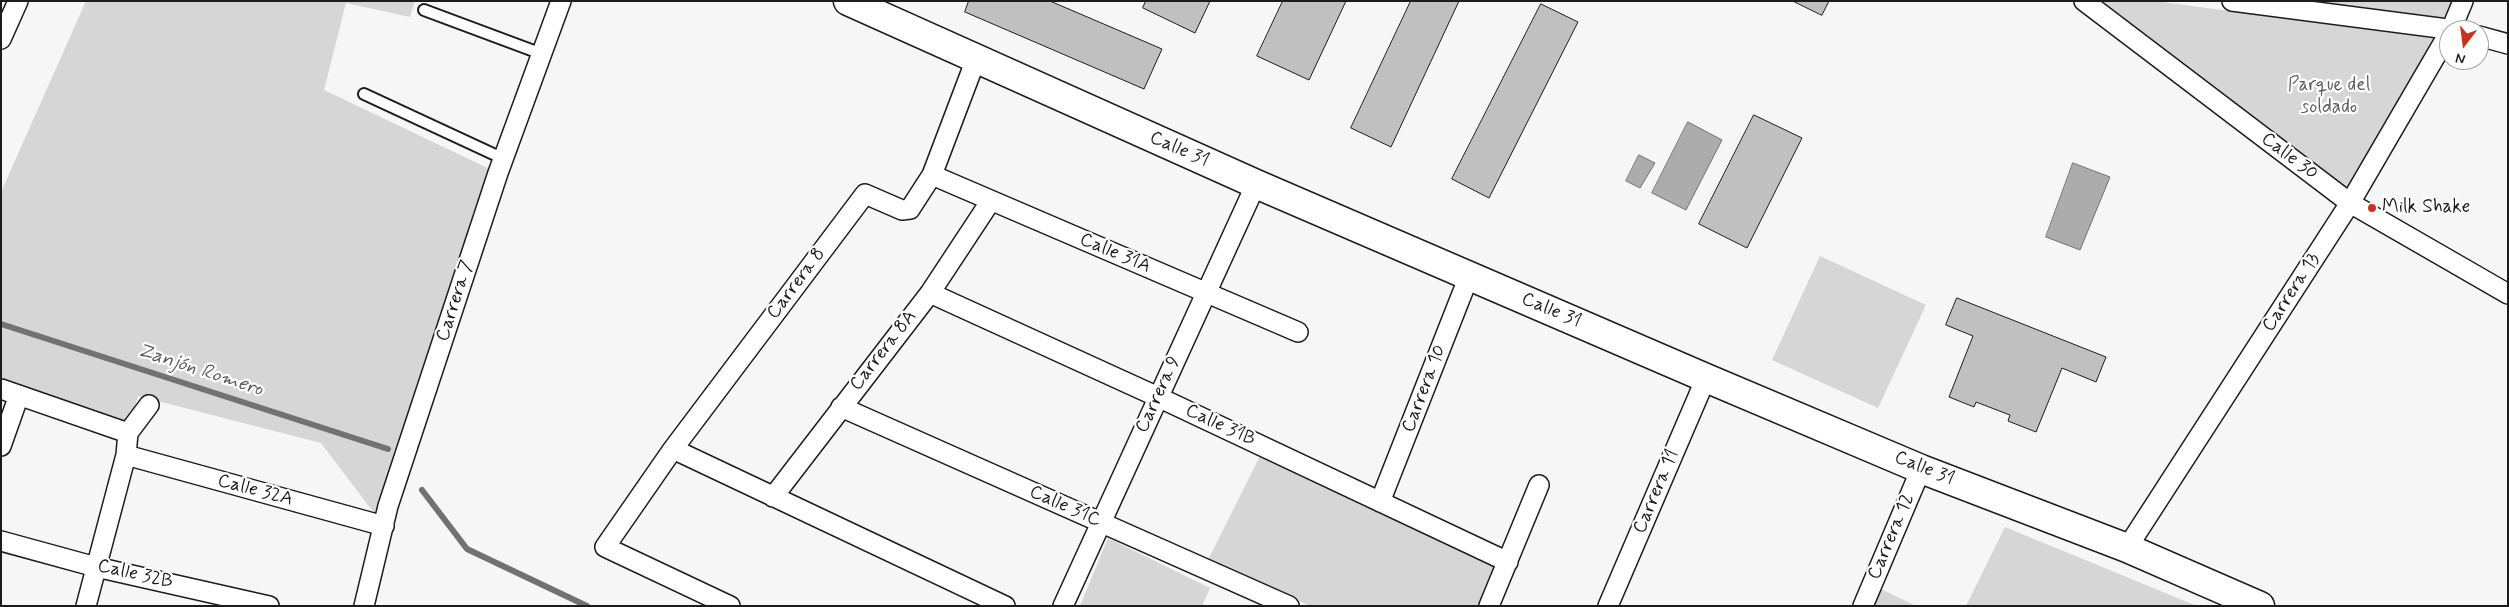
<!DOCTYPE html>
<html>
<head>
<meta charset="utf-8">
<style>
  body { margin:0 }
  #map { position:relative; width:2509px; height:607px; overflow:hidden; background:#f6f6f6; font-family:Mynerve,sans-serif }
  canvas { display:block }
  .frame { position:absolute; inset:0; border:2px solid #1c1c1c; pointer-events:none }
  .north { position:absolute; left:2439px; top:20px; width:50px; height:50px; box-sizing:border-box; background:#fff; border:1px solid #a4a4a4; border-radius:50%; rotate:195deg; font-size:14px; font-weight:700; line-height:20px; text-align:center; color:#1c1c1c }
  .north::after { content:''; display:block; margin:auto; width:18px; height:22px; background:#c8321e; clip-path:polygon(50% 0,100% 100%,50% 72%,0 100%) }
</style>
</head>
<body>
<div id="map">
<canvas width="2509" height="607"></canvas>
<div class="frame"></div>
<div class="north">N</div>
</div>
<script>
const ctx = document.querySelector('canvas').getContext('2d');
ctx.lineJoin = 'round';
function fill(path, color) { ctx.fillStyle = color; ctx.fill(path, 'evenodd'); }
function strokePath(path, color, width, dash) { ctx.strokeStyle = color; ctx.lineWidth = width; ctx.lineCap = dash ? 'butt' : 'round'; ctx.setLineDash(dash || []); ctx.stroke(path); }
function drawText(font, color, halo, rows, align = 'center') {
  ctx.font = font + ' Mynerve,sans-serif'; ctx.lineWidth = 4.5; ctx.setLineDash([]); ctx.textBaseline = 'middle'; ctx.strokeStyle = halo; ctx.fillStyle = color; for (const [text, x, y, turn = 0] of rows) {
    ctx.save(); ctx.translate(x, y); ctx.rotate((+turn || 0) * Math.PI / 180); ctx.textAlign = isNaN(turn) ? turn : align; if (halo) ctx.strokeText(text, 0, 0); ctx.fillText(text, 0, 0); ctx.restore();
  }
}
fill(new Path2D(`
  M86,1H415L410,17L346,3L324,90L498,173L384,526L321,443L138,396L128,433L1,390V192Z
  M2084,1H2155L2444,40L2350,203Z
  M2282,1H2463L2452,29Z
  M1820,256L1926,305L1878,408L1772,360Z
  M1261,454L1495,565L1478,606H1310L1208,560Z
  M2005,527L2197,606H1966Z
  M1108,538L1210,588L1202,606H1080Z
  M1881,589L1916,606H1874Z`), '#d6d6d6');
const water = new Path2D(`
  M1688,122L1722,140L1686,210L1652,193Z
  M1639,155L1655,163L1640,188L1626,181Z
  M2073,163L2110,177L2080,250L2046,237Z`);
fill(water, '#acacac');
strokePath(water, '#727272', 1);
strokePath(new Path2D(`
  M1,324L388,449
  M422,490L467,549L587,606`), '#727272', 6);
const building = new Path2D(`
  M969,1H1050L1162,49L1144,89L965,12Z
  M1146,1H1210L1195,33L1143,8Z
  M1283,1H1346L1309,80L1257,56Z
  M1411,1H1459L1391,147L1351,128Z
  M1793,1H1829L1822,15Z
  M1541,4L1578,22L1489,198L1452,179Z
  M1754,115L1802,138L1747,248L1699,224Z
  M1957,298L2106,357L2096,382L2062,368L2036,432L2008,421L2010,415L1976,402L1974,407L1949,397L1973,336L1946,325Z`);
fill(building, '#c0c0c0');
strokePath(building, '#1c1c1c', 1);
const lane = new Path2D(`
  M424,10L542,54
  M364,94L504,159`);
const street = new Path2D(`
  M2084,1L2350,203L2508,294
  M2232,1L2455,30
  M2451,30L2463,1
  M2479,36L2508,44
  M1,39L18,1
  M932,175L1298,332
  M930,293L1158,397L1508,562
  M1,389L128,433
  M841,407L1289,606
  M1,446L19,395
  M673,449L1005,606
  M126,455L384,526
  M773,497L930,293L990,202
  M1380,502L1469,276
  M1,541L96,567L269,606
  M2127,548L2350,203L2449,33
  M86,606L126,455L128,433L149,405
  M364,606L388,506L498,173L561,1
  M730,606L605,547L673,449L865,194L902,210L910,209L932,175L976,59
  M1063,606L1256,184
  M1489,606L1539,485
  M1608,606L1706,378
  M1863,606L1921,469`);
const secondary = new Path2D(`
  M848,1L1256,184L1706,378L1921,469L2127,548L2260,606`);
strokePath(lane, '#1c1c1c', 14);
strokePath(street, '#1c1c1c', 22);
strokePath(secondary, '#1c1c1c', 31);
strokePath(lane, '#fff', 10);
strokePath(street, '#fff', 19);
strokePath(secondary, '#fff', 28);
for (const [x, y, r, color] of [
  [2372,208,5,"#c8321e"]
]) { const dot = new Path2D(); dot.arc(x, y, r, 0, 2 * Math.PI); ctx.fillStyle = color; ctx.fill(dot); strokePath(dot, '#fff', 2); }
drawText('19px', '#5d5d5d', '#fff', [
  ["Parque del",2329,86],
  ["soldado",2329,108]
]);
drawText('19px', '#1c1c1c', '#fff', [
  ["Calle 31",1179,150,24],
  ["Calle 30",2289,157,37],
  ["Calle 31A",1115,254,23],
  ["Carrera 8",797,284,-53],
  ["Carrera 13",2292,293,-57],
  ["Carrera 7",456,301,-72],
  ["Calle 31",1551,311,23],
  ["Carrera 8A",884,351,-52],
  ["Carrera 10",1425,389,-69],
  ["Carrera 9",1159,395,-65],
  ["Calle 31B",1220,426,25],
  ["Calle 31",1924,469,22],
  ["Calle 32A",255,491,15],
  ["Carrera 11",1657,492,-67],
  ["Calle 31C",1065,507,24],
  ["Carrera 12",1892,537,-67],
  ["Calle 32B",135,575,13]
]);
drawText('19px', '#1c1c1c', '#fff', [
  ["Milk Shake",2382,208]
], 'left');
drawText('italic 20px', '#5d5d5d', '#fff', [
  ["Zanjón Romero",200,371,18]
]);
</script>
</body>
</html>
